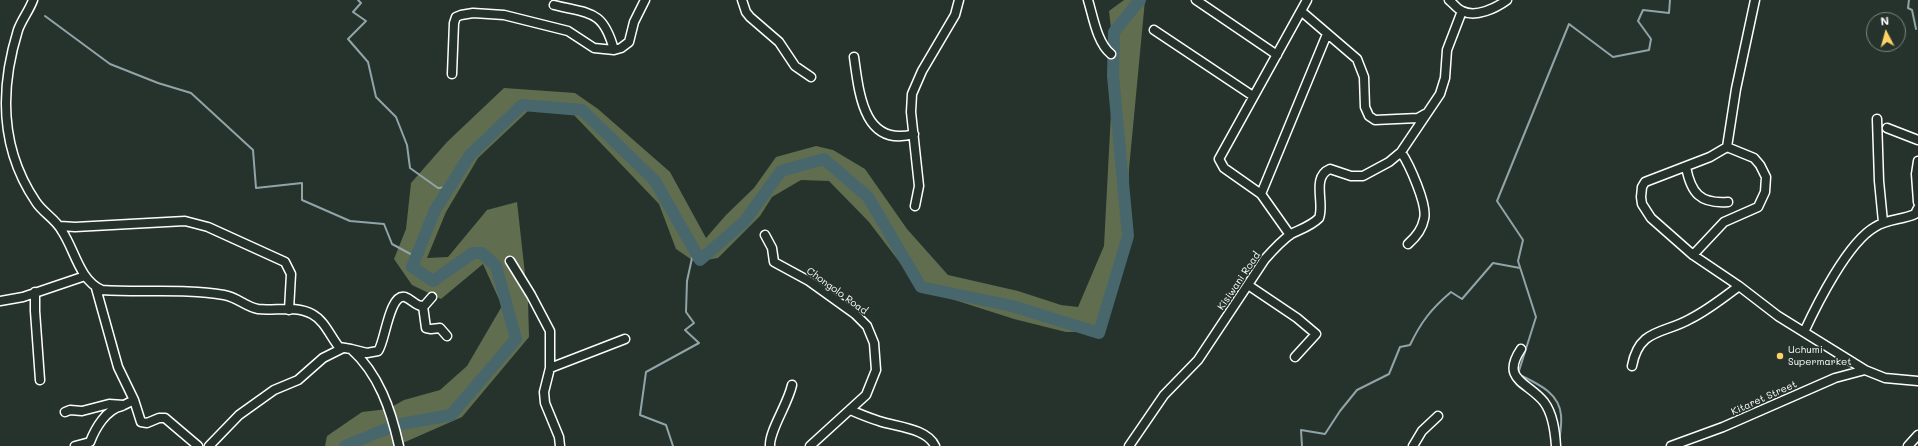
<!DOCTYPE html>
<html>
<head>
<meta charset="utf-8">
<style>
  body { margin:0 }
  #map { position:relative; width:1918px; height:446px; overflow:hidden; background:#26332d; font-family:Mali,sans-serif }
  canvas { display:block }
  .north { position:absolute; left:1866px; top:12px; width:40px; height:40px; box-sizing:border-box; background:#26332d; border:1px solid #7d8581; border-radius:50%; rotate:354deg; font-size:11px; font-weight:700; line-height:16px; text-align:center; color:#fff }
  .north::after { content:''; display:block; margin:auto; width:14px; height:18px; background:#ffd166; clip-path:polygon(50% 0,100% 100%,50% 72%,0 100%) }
</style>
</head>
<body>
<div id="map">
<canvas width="1918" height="446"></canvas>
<div class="north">N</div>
</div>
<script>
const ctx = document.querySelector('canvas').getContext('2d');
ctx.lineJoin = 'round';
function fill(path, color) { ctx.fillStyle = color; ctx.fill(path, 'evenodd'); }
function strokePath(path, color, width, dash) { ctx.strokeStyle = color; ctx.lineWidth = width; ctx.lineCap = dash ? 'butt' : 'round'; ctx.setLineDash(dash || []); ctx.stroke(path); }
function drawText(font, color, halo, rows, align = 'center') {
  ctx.font = font + ' Mali,sans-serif'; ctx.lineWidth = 3.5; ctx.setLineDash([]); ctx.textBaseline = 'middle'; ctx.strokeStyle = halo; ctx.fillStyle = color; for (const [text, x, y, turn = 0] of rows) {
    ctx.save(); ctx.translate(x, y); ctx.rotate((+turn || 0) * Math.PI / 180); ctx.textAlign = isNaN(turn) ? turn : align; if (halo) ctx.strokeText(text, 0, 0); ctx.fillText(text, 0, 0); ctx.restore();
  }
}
fill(new Path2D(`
  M1124,0H1145L1129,169L1128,238L1101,332H1066L1014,319L920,289L869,222L829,181L801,180L772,197L760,216L718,258L695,262L676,249L659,204L574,115L529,110L478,158L446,212L427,258L448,257L487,210L517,202L528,301L529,337L462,417L396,446H325L327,436L362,412L388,409L404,400L440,390L467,366L502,306L483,264L441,299L412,285L394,259L406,229L411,183L447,142L504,88L575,93L598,109L670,172L706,238L726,215L754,188L776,157L816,146L833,150L865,169L907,229L948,275L1018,291L1061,305L1078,307L1104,246L1114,55L1109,11Z`), '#606e4f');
strokePath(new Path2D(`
  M358,0L361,3L353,12L366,21L348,39L368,62L376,97L396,117L407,145L410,168L438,188L450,187
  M1909,0L1908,8L1912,10L1916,29
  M45,16L110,64L158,83L191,93L253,150L256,188L302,183V200L350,221L384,224L392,244L416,257
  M1559,443C1560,434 1562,424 1561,415C1559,392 1536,383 1518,374L1536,317L1518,261L1523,240L1497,201L1569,24L1613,57L1649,50L1651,39L1638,21L1643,10L1669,13L1670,0
  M673,446L666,425L640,415L646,372L699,343L685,330L694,323L686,312L687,281L694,249
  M1302,446L1301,430L1325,434L1340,411L1357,390L1389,374L1400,347L1410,345C1421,322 1431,309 1451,292L1462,299L1493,263L1520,268`), '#91a4a7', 2);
strokePath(new Path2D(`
  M345,446L396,425L451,415L516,339L496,266L482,253H473L433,281L412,267L435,210L470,155L522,105L582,110L655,181L700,260L744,222L781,171L824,159L868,197L921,287L1012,306L1099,333L1128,236L1113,76L1114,32L1140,0`), '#47676d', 12);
const minor = new Path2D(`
  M33,0C29,11 22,19 18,30C0,88 0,149 36,202C43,213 56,219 62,231C75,250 79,280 102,290C143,293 184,288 224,295C237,297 246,307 258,309C275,311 296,305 312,314C325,321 330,336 339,347L351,349C379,374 391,410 399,446
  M742,0L746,12L750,17L779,42L795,66L811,77
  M1088,0C1093,16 1097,43 1111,54
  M1196,0L1277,55
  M1449,0C1453,3 1457,9 1462,11C1476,18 1496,8 1507,0
  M1755,0L1736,89L1727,147L1710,157L1645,182L1642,187L1641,197L1642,204L1651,218L1693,255L1739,286L1778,316L1865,370L1885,378L1918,381
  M554,5C589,14 603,9 614,50
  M1301,11L1357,59L1364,77L1365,107L1369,116L1375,120L1418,118L1425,114
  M1154,30L1253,96
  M854,57C859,92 863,148 914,134
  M452,74L454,23L456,17L461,15L473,13L504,15L568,31L594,48L614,50L621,48L629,42L634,22L645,0
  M1877,119L1879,181L1883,222
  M1887,128L1918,140
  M1401,152C1409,164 1428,205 1424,219C1422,230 1416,237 1408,244
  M1918,161L1916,174L1918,202
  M1686,167C1691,193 1700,204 1728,202
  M1261,194L1327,34
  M915,206L919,186L911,112L912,94L922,71L955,15L959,0
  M60,226L75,227L185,221L208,227L285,262L291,274L289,310
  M765,235L772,248L774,262L809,281L855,314L867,326L874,343L876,370L866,395L810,446
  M1290,235L1261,194L1224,168L1219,159L1307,0
  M1693,255L1724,222L1758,207L1765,192L1766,177L1760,165L1754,158L1727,147
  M510,261L531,295L550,331V368L544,392L545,403L559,437L560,446
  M1248,285L1297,318L1316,334L1295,357
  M96,288L118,367L134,400L141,422L147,423L159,418H165L198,446
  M35,292V311L40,380
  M0,301L23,297L85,276
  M423,306L426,328L431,329L440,328L447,336
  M1804,332C1817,304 1848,242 1875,227C1887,219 1902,220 1915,214L1918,208
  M351,349L367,353L378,351C385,343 389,293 405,297C411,299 415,305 421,306L425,305L432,297
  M1521,349C1500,380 1528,382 1544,402C1553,414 1555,431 1556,446
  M1632,366C1639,328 1664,334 1690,319C1708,310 1723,298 1739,286
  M550,368L625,339
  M850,410C860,414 869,418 879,421C896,427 927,428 935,446
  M65,412L70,410L82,411L109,404L124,405L134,400
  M75,446L90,442C95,429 106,409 122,406
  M209,446L239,415L274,390L298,380L323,358L343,348
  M770,446C769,431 788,404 792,385
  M1129,446L1164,395L1198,360L1265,259C1273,250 1281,241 1291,234C1301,229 1311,226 1319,218C1325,203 1311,177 1330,169L1351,176H1363L1389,162L1401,152L1440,94L1445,78L1447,50L1462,11
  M1413,446L1422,431L1438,416
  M1671,446L1723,427L1835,378L1865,370
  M1908,446L1918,435`);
strokePath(minor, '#fff', 11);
strokePath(minor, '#26332d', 8);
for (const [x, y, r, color] of [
  [1780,356,4,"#ffd166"]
]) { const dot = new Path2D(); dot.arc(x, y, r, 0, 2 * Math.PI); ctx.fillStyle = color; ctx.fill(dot); strokePath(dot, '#26332d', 1.5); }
drawText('10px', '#fff', '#26332d', [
  ["Kisiwani Road",1239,281,-56],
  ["Chongolo Road",837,291,36],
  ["Kitaret Street",1764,398,-24]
]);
drawText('10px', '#fff', '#26332d', [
  ["Uchumi",1788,350],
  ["Supermarket",1788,362]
], 'left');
</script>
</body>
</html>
